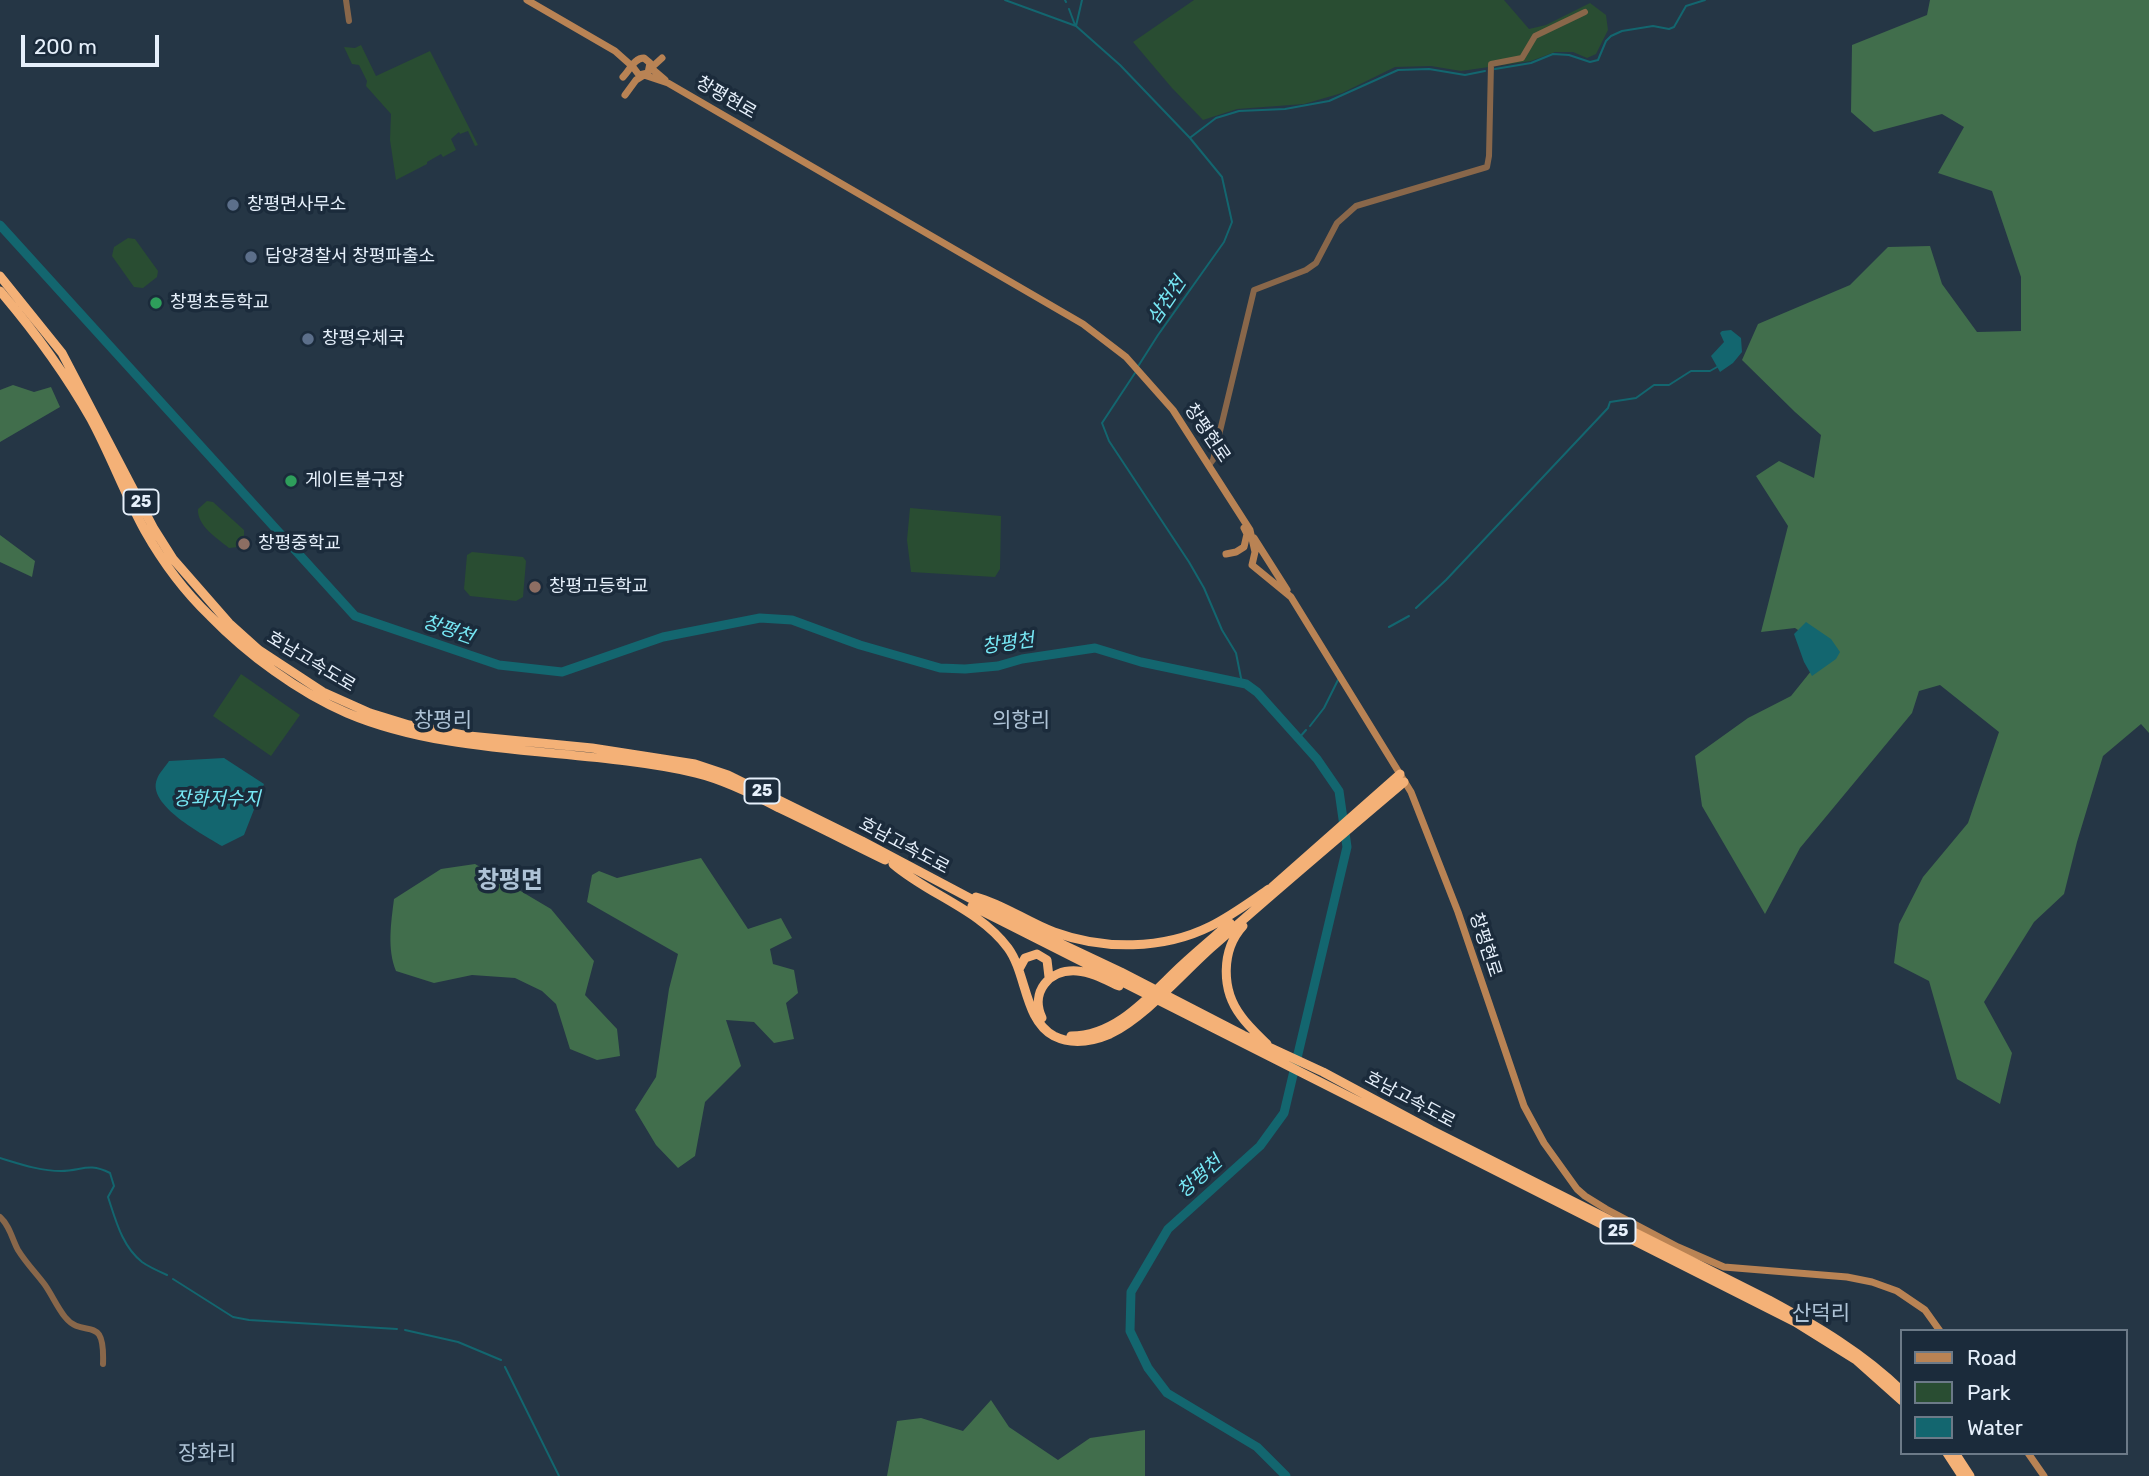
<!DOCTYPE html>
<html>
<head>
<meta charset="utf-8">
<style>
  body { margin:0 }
  #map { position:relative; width:2149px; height:1476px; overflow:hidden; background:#253645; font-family:Rubik,sans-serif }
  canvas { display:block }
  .legend { position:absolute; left:1900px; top:1329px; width:228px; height:126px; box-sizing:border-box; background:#1b2b3b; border:2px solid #6c7a88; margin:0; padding:9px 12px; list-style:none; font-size:21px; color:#e6f0fb }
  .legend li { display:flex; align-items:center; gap:14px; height:35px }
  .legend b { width:35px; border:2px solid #6c7a88 }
  .scale { position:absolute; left:21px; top:35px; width:138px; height:32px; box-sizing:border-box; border:4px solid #e6f0fb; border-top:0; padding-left:9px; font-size:21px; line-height:24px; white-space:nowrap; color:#e6f0fb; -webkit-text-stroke:5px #1b2b3b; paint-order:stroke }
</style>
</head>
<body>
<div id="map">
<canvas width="2149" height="1476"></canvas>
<ul class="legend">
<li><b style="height:9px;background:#b98354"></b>Road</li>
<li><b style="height:19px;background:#294d32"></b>Park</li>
<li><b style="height:19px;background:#13666f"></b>Water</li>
</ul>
<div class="scale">200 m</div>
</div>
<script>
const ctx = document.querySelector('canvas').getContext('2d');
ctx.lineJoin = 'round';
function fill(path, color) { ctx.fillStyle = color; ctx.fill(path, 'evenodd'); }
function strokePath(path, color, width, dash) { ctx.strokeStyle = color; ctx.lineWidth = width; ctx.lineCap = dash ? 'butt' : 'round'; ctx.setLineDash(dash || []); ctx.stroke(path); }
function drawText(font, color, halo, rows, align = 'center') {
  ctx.font = font + ' Rubik,"Noto Sans KR",sans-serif'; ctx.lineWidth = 7; ctx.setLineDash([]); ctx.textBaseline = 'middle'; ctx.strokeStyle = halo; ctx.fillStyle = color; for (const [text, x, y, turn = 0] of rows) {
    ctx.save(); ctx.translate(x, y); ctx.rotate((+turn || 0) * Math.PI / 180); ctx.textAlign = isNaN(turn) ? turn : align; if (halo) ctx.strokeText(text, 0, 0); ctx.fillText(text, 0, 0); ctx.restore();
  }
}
fill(new Path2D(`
  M1194,0H1504L1529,29L1546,25L1590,3L1606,15L1608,30L1596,54L1587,58L1573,52H1555L1531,61L1461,71L1431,66L1395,67L1342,93L1304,104L1237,109L1203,120L1172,88L1133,42Z
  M361,45L376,76L430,51L478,145L475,146L468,131L460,134L459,132L451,139L456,150L443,157L441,154L427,162V164L396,180L390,140L391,114L366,86L367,81L359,65L352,64L344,47L355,48Z
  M128,238L135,239L158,271L157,277L143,288L134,287L112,256L114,247Z
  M207,501L213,502L244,530V541L238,547L229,548C217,538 197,526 198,509Z
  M910,508L1001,516L1000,569L995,577L911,572L907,540Z
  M472,552L523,557L526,561L523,597L516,601L470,596L464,589L467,555Z
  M241,674L300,715L271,756L213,716Z`), '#294d32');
fill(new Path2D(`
  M1930,0H2149V733L2141,724L2103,756L2077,842L2064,894L2034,922L1984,1002L2012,1053L2000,1104L1957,1079L1929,981L1894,963L1899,924L1923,877L1968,823L1999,732L1940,685L1919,691L1912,713L1800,848L1765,914L1702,806L1695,756L1748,718L1791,696L1828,650L1795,628L1761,632L1788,526L1756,476L1779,461L1814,478L1821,435L1795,412L1742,360L1758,324L1850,285L1888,247L1930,246L1942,284L1977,332L2021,331V277L1992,191L1938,173L1964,127L1942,114L1874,132L1851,112L1852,45L1927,15Z
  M13,385L34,392L51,387L60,407L0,442V390Z
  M0,535L35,561L32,577L0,562Z
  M701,858L748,929L781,918L792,938L770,949L773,964L794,970L798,993L786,1003L794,1039L774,1043L754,1022L726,1020L741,1066L705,1102L695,1156L678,1168L656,1145L635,1110L656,1077L669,989L678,954L587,902L592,875L599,871L617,878Z
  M475,864L551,909L594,961L585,995L617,1029L620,1056L597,1060L570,1049L556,1004L542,991L515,978L472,975L434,983L396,971C387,949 391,923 394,899L441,869Z
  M991,1400L1009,1427L1058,1460L1090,1438L1145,1430V1476H887L897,1421L921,1418L963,1431Z`), '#416e4c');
fill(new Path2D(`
  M1731,330L1741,338L1742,352L1733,363L1720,372L1711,356L1724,342L1720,333L1722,331Z
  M1806,622L1831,639L1840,652L1836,659L1812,676L1804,662L1794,634Z
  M224,758L264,784L244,835L222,846C204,835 146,805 157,779C159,773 166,766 169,761Z`), '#13666f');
strokePath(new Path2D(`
  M1005,0L1076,26L1120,65L1190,138L1222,177L1232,222L1224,242L1158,335L1137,368
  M1065,0L1066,2
  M1069,9L1075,25
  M1076,26L1082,0
  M1495,69L1531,63L1553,54L1569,55L1590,62L1598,60L1606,41L1611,36L1622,31L1653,26L1669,29L1674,27L1686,6L1705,0
  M1191,137L1216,118L1226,115L1239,111L1285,109L1329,101L1398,70L1429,69L1465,75L1485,71
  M1135,373L1102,423L1109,441L1189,562L1204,588L1222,630L1236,653L1242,683
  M1416,608L1446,580L1608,408L1610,402L1636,398L1654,385H1669L1691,371H1710L1717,367
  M1389,627L1409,616
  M1310,726L1324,708L1338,680
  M1299,738L1306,730
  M0,1158C20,1164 40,1171 61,1171C82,1171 88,1162 110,1173L114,1186L108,1197C116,1221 122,1246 142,1262C149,1267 158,1271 167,1275
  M173,1279L233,1317L249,1320L397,1329
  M405,1330L458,1342L501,1360
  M505,1367L559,1476`), '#13666f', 2);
strokePath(new Path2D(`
  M0,225L355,616L499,665L562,672L663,637L760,618L792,620L860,645L940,668L965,669L998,666L1022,659L1095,648L1141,662L1246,684L1257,692L1317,759L1339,791L1347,847L1284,1113L1260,1146L1168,1229L1131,1292L1130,1331L1148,1368L1167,1393L1257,1447L1286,1476`), '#13666f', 9);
strokePath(new Path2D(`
  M346,0L349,21
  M1209,465L1213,460L1254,290L1306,270L1316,263L1337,223L1356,206L1487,167L1489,156L1491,64L1522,58L1535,36L1585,12
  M0,1217C10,1226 12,1239 18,1250C26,1263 36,1273 45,1285C52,1295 57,1307 65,1317C84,1341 105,1311 103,1364`), '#89674a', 6);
strokePath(new Path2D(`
  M527,0L615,51L633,67L639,75L648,73L650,63L644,58C634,58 630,70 623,77
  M662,58L651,68L665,80
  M625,95L636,80L644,75L668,83L1083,324L1126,357L1173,410L1250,530L1255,552L1252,565L1291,597L1411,792L1458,912L1524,1106L1544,1143L1577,1189L1585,1196L1606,1209L1678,1247L1724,1267L1847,1277L1872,1282L1897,1291L1925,1310L1940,1331
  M1254,538L1287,590
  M1226,554L1236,552L1244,547L1247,534L1244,528
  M2028,1453L2044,1476`), '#b98354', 7);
strokePath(new Path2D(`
  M0,276L62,353L154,529L173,559L229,623L259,650L323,692L370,713L409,725L469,736L592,748L695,764L728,775L862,841L1011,920L1121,972L1243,1035L1323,1072L1431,1130L1769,1300C1817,1326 1863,1353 1902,1391
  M0,291C34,331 65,373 91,419C111,456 125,495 145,531C162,561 185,592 210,616C247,654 298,692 347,713C453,758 584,747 696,773C725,780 753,794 779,808C815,825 850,843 885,860
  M893,864C929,895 979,909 1008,948C1027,974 1024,1020 1054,1036C1072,1045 1091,1042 1110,1034C1144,1018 1182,974 1211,948C1274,892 1339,837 1404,782
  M1272,887L1400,774
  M976,897C1003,904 1027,922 1054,932C1103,950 1163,950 1211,926C1231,916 1250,902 1269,889
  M972,906L1795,1322L1856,1360L1902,1401
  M1243,926C1221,950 1221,990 1241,1016C1248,1026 1258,1035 1267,1044
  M1019,969L1025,958L1037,954L1047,960L1049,977
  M1042,1018C1030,992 1049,969 1077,971C1092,972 1106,980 1119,986
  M1071,1036C1117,1036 1150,995 1181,966C1197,951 1214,937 1230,923
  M1947,1453L1962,1476
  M1955,1453L1970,1476`), '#f4b177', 9);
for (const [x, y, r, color] of [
  [233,205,7,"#5c6f8a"],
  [251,257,7,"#5c6f8a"],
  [156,303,7,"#2e9e5b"],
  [308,339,7,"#5c6f8a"],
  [291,481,7,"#2e9e5b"],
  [244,544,7,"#8d6e63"],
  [535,587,7,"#8d6e63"]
]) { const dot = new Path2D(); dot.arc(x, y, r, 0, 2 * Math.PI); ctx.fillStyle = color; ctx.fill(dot); strokePath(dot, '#1b2b3b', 2.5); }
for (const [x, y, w] of [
  [141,502,35],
  [762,791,35],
  [1618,1231,35]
]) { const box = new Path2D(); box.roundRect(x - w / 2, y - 12.5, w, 25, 5); ctx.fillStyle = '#1b2b3b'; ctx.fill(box); strokePath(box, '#e6f0fb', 2); }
drawText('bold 16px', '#e6f0fb', null, [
  ["25",141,502],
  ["25",762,791],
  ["25",1618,1231]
]);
drawText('18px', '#e6f0fb', '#1b2b3b', [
  ["창평현로",726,98,30],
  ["창평현로",1207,433,56],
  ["호남고속도로",311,662,31],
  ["호남고속도로",904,846,28],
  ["창평현로",1485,945,72],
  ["호남고속도로",1410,1100,28]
]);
drawText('18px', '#e6f0fb', '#1b2b3b', [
  ["창평면사무소",247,205],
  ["담양경찰서 창평파출소",265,257],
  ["창평초등학교",170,303],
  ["창평우체국",322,339],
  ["게이트볼구장",305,481],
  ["창평중학교",258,544],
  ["창평고등학교",549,587]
], 'left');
drawText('italic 19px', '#77e8f5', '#1b2b3b', [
  ["삼천천",1167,301,-56],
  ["창평천",448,630,19],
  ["창평천",1008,644,-8],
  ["장화저수지",217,800],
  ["창평천",1200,1177,-42]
]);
drawText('21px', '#aec3d6', '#1b2b3b', [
  ["창평리",443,721],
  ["의항리",1021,721],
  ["산덕리",1821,1314],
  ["장화리",207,1454]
]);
drawText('bold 24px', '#aec3d6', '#1b2b3b', [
  ["창평면",510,881]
]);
</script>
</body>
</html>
